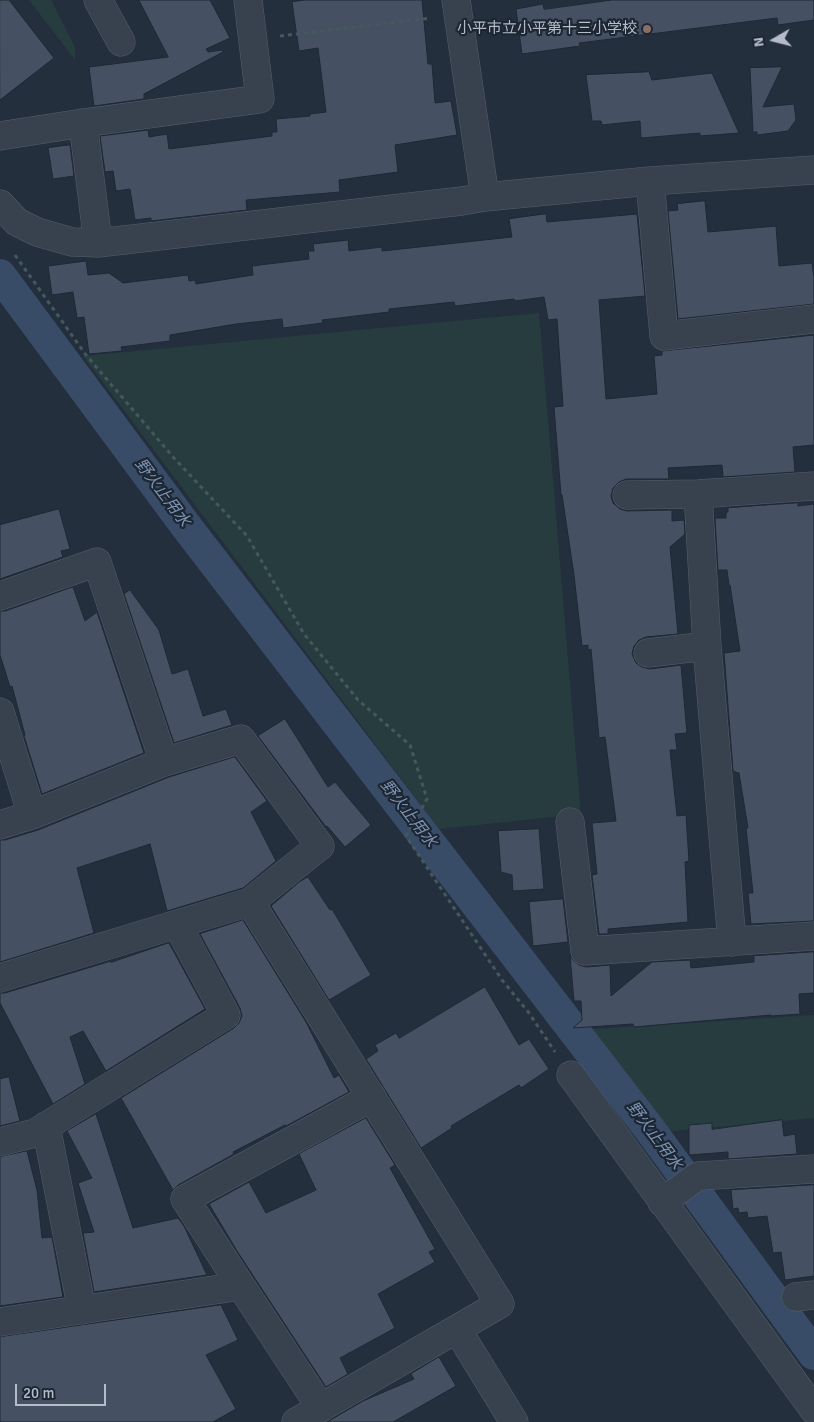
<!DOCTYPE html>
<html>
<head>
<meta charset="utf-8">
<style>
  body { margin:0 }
  #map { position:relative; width:814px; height:1422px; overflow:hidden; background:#242f3e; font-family:Signika,sans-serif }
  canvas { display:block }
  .north { position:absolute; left:749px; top:15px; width:50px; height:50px; -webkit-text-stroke:4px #1d2633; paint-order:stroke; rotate:262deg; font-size:14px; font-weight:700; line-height:20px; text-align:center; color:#b4bcc9 }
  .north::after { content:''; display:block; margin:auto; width:18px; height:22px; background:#b4bcc9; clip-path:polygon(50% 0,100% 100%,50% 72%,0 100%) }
  .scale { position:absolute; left:15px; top:1384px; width:91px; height:22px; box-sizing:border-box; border:2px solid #b4bcc9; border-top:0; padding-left:6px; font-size:15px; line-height:18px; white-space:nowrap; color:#b4bcc9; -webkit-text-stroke:4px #1d2633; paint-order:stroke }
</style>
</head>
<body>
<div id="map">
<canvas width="814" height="1422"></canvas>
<div class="north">N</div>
<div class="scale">20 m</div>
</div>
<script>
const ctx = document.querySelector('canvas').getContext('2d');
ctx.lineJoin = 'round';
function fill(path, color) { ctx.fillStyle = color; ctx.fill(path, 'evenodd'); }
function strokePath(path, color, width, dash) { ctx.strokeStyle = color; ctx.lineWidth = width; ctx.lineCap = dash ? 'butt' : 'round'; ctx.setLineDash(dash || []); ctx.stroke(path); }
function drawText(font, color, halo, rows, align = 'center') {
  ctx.font = font + ' Signika,"Noto Sans JP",sans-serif'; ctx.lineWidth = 4.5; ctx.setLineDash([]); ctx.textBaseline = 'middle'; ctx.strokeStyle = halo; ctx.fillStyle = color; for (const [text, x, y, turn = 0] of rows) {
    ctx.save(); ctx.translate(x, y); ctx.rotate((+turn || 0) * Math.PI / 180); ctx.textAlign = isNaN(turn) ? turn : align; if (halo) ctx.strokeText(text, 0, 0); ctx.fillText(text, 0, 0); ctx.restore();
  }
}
fill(new Path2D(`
  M29,0H51L75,47V60Z
  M539,313L581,814L439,829L83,356Z
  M814,1015V1118L663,1132L581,1030Z`), '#263c3f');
strokePath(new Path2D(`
  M0,275L186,526L651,1131L814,1354`), '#394c67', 32);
const building = new Path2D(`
  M0,0H9L54,58L0,100Z
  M139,0H210L230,38L206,49L208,52L222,50L223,52L144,94V99L94,106L89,67L168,57Z
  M305,0H422L428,64H432L435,103L451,101L457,135L395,145L398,172L339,180L340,192L246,200L247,210L151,221V218L135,220L130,189L116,191L113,171L105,172L100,136L148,130L149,137L167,134L169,149L272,136V132H277L276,119L310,116V114L326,112L318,48L299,51L292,2Z
  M612,0H814V20L778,25L777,18L579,43L580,46L522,54L516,9L543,4L544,9Z
  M782,67L763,107L794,104L796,120L788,131L757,135V132H753L750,68Z
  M649,72L652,80L712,73L739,133L700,136V133L641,138L640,121L602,125L601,121H592L586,75Z
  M70,145L74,176L53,179L48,148Z
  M705,201L708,232L776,226L779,266L812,263L814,277V304L678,319L668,211L678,210L677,204Z
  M546,214L547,222L637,214L645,296L599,300L606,399L657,394L654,356L662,355V351L814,335V445L793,447L795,472L723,477L722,465L668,468L669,479H626L619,482L613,488L611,496L613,503L620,509L627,511L672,510V521L684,520L685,534L670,547L678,634L646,637L639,640L634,646L632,654L636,663L642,667L650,669L681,665L687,733L675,734L677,750H670L677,816L686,815L689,861L685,862L688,922L608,929V934H599L592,875L597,874L592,823L616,821L605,737L599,738L591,649L588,650V645L582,646L574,575L562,495H561L554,407L563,406L557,319L548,320L544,297L515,301L514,299L455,306L454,302L389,309V312L322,320L323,323L283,328L282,319L236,324L170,335V341L121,347L122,351L89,354L84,317L77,318L73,292L52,295L48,266L86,261L88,275L109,273L123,283L188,275L189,281L195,280L196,284L253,275L252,266L309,259L308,251H314L313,244L348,240L349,251L382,247V251L512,237L509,219Z
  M798,503V506L814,504V921L751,924L748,893H753L746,828H748L739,773L733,771L724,653L740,651L730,585H729L727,570H718L715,518H726V512H728V508Z
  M59,509L70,549L61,551L63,557L0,579V525Z
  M73,587L85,621L97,612L144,753L42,794L24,736L25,735L12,686L10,687L0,655V611H5Z
  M130,590L159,630L172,674L188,669L203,716L226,709L232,725L174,743L124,594Z
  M285,719L328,787L335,782L371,825L345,847L327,826L326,827L258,736Z
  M235,757L267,801L251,812L276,861L243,888L167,911L150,844L77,868L94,933L0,962V840H5L38,830L169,777Z
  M539,829L544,889L513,891L512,875L501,872L498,831Z
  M308,877L330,910L332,909L371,975L329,1000L271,906L298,883Z
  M563,899L568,942L533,946L529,902Z
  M243,920L306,1022L334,1078L339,1075L349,1092L286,1126L285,1125L233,1152L234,1154L178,1185L173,1190L121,1098L234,1028L239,1023L242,1016L240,1008L200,934Z
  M169,943L205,1009L106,1071L83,1031L70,1037L85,1084L53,1104L0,1003V993H5L111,961V962Z
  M814,952V993L799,994L800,1014L771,1016V1015L634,1027L633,1024L573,1028L582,1020L581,1001H574L570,955L573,960L579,965L586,967L610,965L611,996L652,962L690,960L691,968L754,962V956Z
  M485,987L519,1045L529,1039L549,1069L521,1088L519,1085L451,1126L452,1128L421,1148L366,1059L378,1051L375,1045L396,1033L399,1038Z
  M9,1077L20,1121L0,1126V1079Z
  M96,1114L133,1228L178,1218L184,1226L207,1275L94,1292L83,1233L94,1232L78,1183L92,1178L67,1131Z
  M366,1118L395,1165L390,1168L435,1249L429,1252L435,1262L378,1294L395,1328L340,1358L348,1374L326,1387L237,1251L209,1204L249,1182L266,1213L316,1190L299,1154Z
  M782,1120L784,1136L795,1134L797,1154L728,1159V1152L689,1155V1125L712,1123V1129Z
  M27,1151L37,1190L42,1238L52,1237L63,1297L0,1306V1157Z
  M814,1185V1276L785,1280L781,1252L773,1253L767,1216L748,1218L747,1212L739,1213L738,1208L733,1209L731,1190Z
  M221,1305L238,1340L206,1355L236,1409L213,1422H0V1337Z
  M439,1357L456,1386L393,1422H327L363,1401L414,1379L411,1374Z`);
fill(building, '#455162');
strokePath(building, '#1f2835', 1);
const minor = new Path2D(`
  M98,0L121,42
  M456,0L485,197
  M83,123L98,243
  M0,136L83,123L260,99L248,0
  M650,181L664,336L814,319
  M0,204L17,222L37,232L72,242L98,243L462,201L485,197L650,181L814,170
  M698,494L707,646L732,942
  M627,495L698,494L814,486
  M0,596L97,562L164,762
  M648,653L707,646
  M0,712L32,815
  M570,822L585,951L814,936
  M0,825L32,815L164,762L241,739L320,846L250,902L500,1304L296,1422
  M0,978L250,902
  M571,1075L814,1410
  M46,1126L82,1310
  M0,1142L35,1133L226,1015L177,924
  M662,1202L698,1176L814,1169
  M241,1286L185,1199L372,1097
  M796,1297L814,1295
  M0,1322L241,1286L321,1408
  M457,1329L514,1422`);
strokePath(minor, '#565f6c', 29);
strokePath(new Path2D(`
  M280,36L431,18
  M15,255L86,355L174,458L247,536L304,634L358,700L410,745L427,799L406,836L502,980L529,1013L555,1052`), '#44595c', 3, [4, 4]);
strokePath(minor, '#38414e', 28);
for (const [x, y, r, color] of [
  [647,29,5,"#8d6e63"]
]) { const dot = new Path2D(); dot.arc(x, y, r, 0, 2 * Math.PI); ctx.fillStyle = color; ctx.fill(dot); strokePath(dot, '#1d2633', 2); }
drawText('15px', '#b4bcc9', '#1d2633', [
  ["小平市立小平第十三小学校",637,29]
], 'right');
drawText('italic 16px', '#7c92b1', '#1d2633', [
  ["野火止用水",162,493,53],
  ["野火止用水",408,814,52],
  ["野火止用水",654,1136,53]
]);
</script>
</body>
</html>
